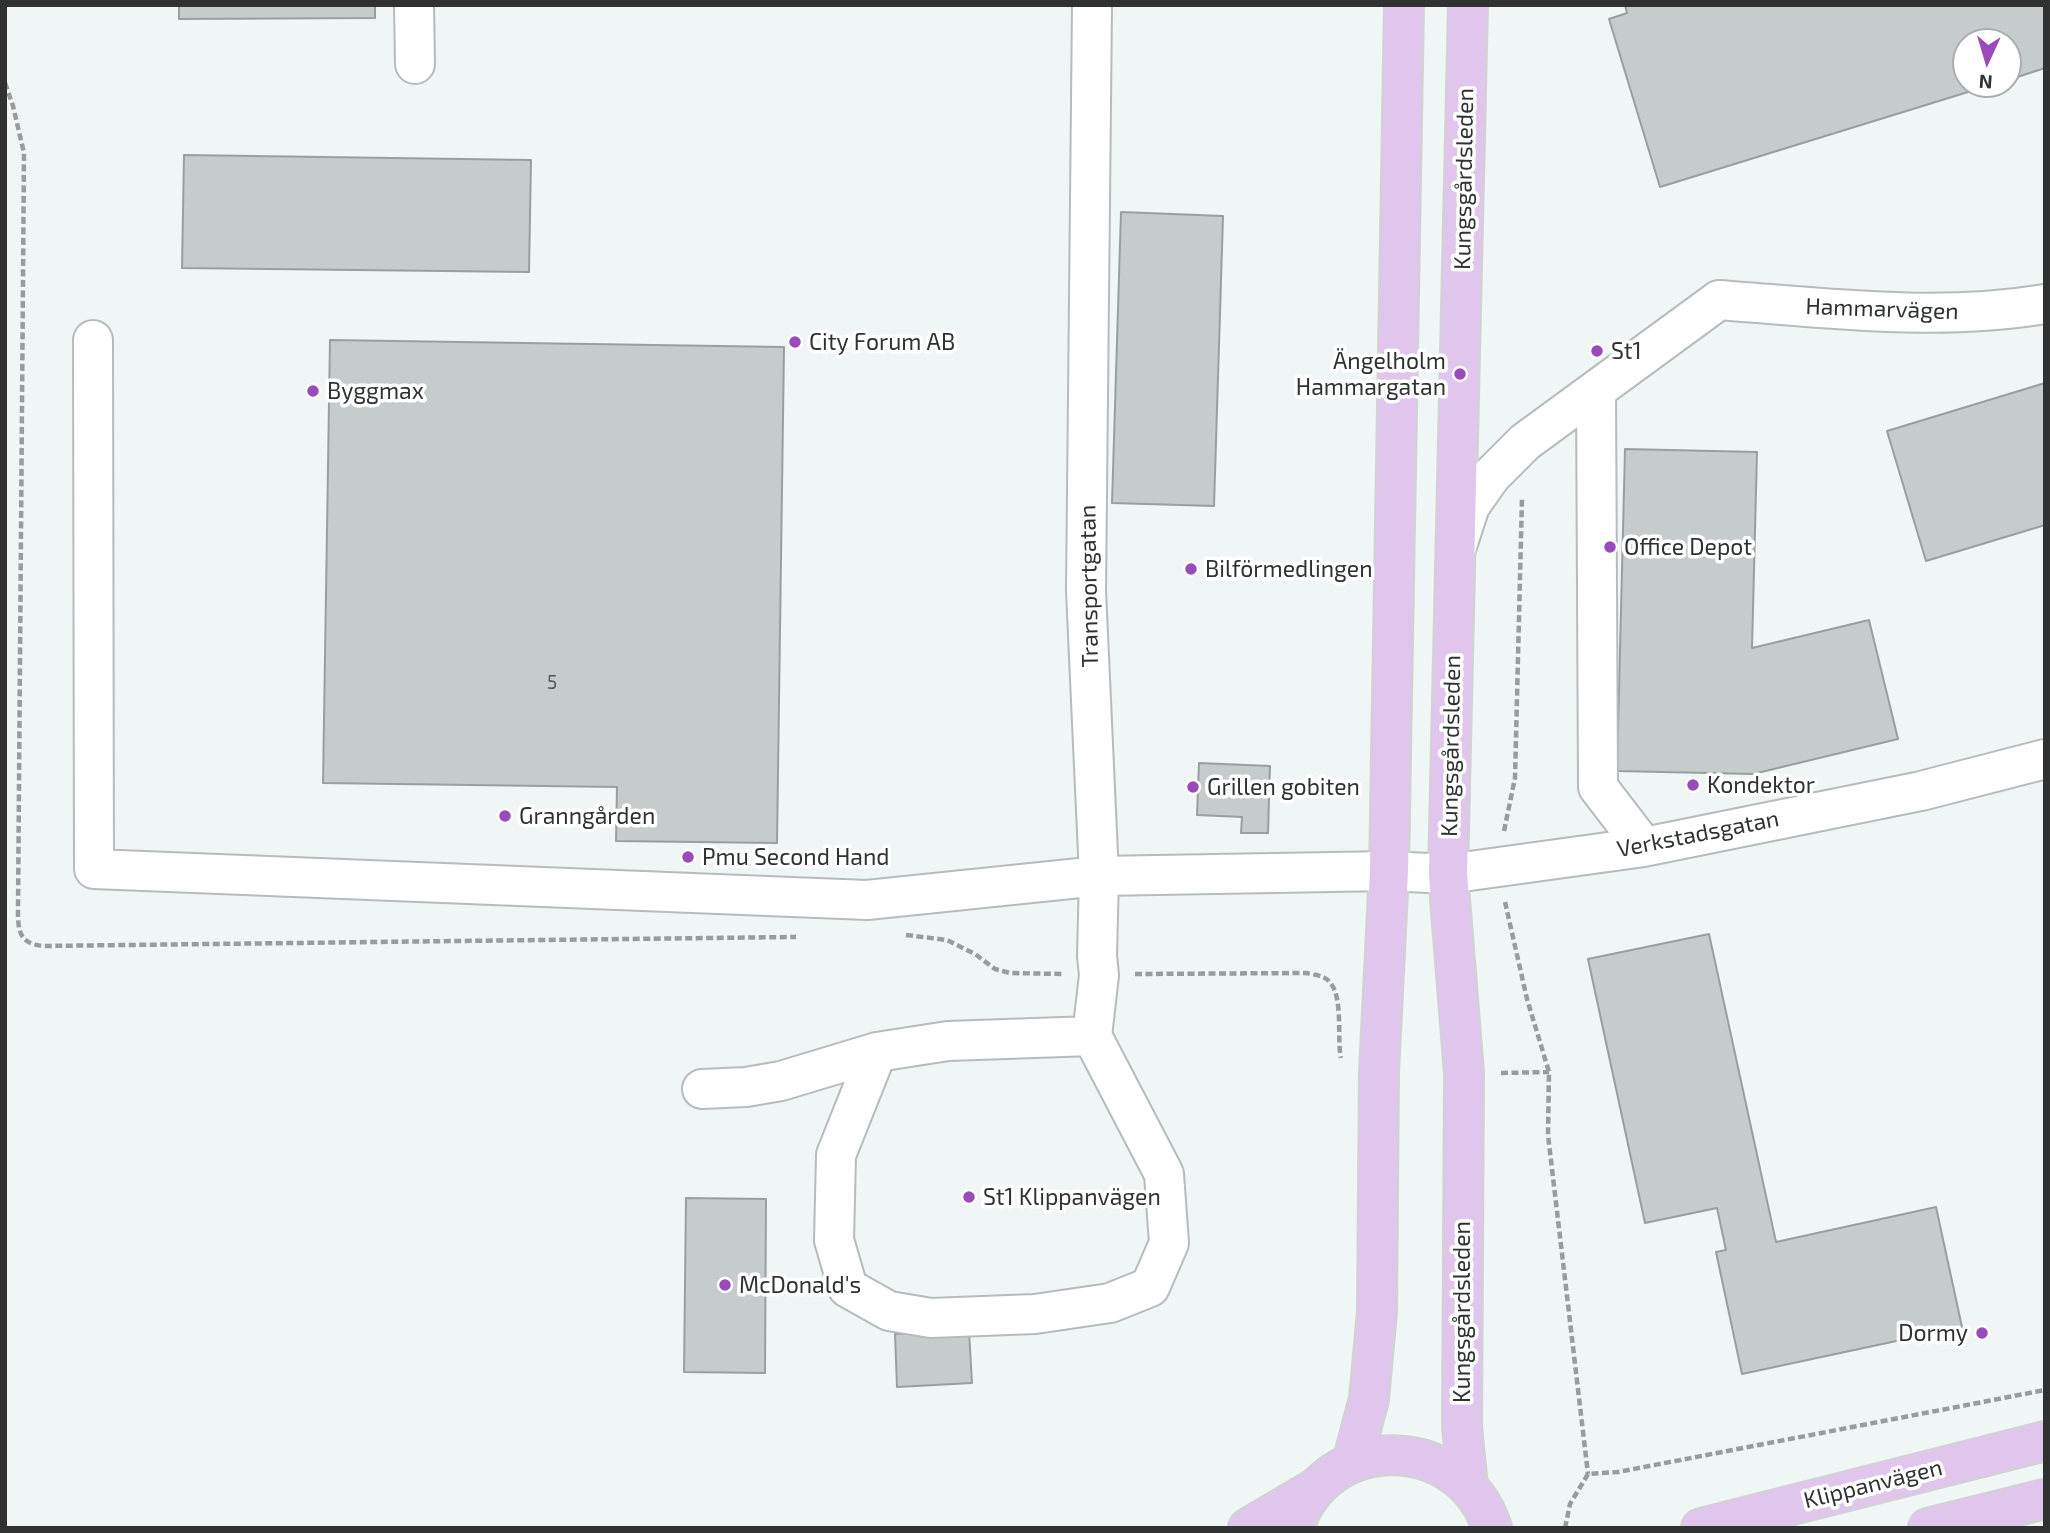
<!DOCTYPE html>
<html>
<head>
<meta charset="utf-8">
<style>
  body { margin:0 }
  #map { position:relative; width:2050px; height:1533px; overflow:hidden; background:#eff6f5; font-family:"Exo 2",sans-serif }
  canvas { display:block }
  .frame { position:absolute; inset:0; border:7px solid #2f3231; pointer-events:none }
  .north { position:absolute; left:1952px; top:28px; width:70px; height:70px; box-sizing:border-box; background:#fff; border:2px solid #acadad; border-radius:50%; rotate:184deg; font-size:19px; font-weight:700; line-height:28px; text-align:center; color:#2f3231 }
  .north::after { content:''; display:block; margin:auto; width:24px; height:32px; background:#9a4aba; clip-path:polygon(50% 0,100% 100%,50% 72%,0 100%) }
</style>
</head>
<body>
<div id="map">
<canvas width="2050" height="1533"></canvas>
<div class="frame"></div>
<div class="north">N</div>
</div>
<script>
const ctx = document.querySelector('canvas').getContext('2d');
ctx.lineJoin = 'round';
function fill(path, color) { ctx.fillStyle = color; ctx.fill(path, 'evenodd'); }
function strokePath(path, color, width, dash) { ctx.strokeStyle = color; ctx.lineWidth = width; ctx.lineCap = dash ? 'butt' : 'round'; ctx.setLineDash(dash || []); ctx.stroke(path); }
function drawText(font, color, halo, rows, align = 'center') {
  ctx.font = font + ' "Exo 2",sans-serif'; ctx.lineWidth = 7; ctx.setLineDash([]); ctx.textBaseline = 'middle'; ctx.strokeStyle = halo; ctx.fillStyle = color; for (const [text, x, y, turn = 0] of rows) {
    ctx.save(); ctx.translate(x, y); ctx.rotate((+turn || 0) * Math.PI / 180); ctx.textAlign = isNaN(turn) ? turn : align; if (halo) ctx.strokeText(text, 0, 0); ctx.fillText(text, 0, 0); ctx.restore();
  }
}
const building = new Path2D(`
  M179,5H375V18L179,19Z
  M1625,5H2045V68L2008,80V42H1966V84H1994L1660,187L1609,19L1627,13Z
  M184,155L531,160L529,272L182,268Z
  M1121,212L1223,216L1214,506L1112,503Z
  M330,340L784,347L777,843L616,841L617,787L323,783Z
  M2045,383V525L1926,561L1887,431Z
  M1625,449L1757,452L1752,648L1869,620L1898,739L1753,774L1617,771Z
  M1199,763L1270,766L1268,833H1241L1242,817L1197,815Z
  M1709,934L1776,1242L1936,1207L1962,1327L1742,1374L1716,1252L1726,1250L1717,1208L1645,1223L1588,959Z
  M686,1198L766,1199L765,1373L684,1372Z
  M969,1331L972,1383L897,1387L895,1334Z`);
fill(building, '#c6cccc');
strokePath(building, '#999f9e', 2);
const minor = new Path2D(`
  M414,5L415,64
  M1092,5L1086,591L1099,876L1389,871L1448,874L1644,847L1921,791L2045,759
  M93,340L94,869L867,900L1099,876L1097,956L1099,975L1092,1036L948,1041L877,1052L781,1081L746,1087L702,1089
  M1596,390L1598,787L1644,847
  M1457,546L1470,506L1491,476L1525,442L1719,300C1827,308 1936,322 2045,304
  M877,1052L836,1155L834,1240L848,1288L889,1311L931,1318L1035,1314L1110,1303L1150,1287L1169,1243L1164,1174L1092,1036`);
const major = new Path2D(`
  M1352,1463L1369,1399L1377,1312L1379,1072L1389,871L1404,5
  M1468,1486L1462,1427L1464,1073L1448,874L1468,5
  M1248,1528L1314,1489
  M1294,1528C1325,1430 1461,1432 1492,1528
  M1701,1528L2045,1441
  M1928,1528L2045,1499`);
strokePath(minor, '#b6bcbb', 42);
strokePath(major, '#d1d2d2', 42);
strokePath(new Path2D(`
  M5,83L13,106L24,153L18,912C18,932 20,943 42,946L796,937
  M1504,831L1515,778L1522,498
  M1505,902L1527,999L1549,1072L1548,1135L1588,1474
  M906,935L947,940L975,954L995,969L1010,973L1063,974
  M1135,974L1306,973C1311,974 1318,975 1323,977C1346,987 1336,1037 1341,1058
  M1501,1073L1549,1072
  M1565,1528L1570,1504L1588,1474L1618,1472L2045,1390`), '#989d9c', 4.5, [7, 3.5]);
strokePath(minor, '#fff', 38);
strokePath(major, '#e0c5ec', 38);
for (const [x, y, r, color] of [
  [795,342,7,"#9a4aba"],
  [1597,351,7,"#9a4aba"],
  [1460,374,7,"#9a4aba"],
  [313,391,7,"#9a4aba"],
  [1610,547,7,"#9a4aba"],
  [1191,569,7,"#9a4aba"],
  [1693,785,7,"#9a4aba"],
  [1193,787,7,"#9a4aba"],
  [505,816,7,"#9a4aba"],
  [688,857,7,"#9a4aba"],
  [969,1197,7,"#9a4aba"],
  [725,1285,7,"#9a4aba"],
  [1982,1333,7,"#9a4aba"]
]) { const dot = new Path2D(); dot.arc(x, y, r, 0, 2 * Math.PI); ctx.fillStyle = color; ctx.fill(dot); strokePath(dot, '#fff', 2.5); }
drawText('19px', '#555858', null, [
  ["5",552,683]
]);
drawText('23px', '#2f3231', '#fff', [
  ["Kungsgårdsleden",1464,179,-89],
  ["Hammarvägen",1882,309,2],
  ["Transportgatan",1089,586,-91],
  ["Kungsgårdsleden",1451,746,-89],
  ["Verkstadsgatan",1698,834,-11],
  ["Kungsgårdsleden",1462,1312,-90],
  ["Klippanvägen",1873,1484,-14]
]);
drawText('23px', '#2f3231', '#fff', [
  ["City Forum AB",809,342],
  ["St1",1611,351],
  ["Ängelholm",1446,361,"right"],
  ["Hammargatan",1446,387,"right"],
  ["Byggmax",327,391],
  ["Office Depot",1624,547],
  ["Bilförmedlingen",1205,569],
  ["Kondektor",1707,785],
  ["Grillen gobiten",1207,787],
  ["Granngården",519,816],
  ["Pmu Second Hand",702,857],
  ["St1 Klippanvägen",983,1197],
  ["McDonald's",739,1285],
  ["Dormy",1968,1333,"right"]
], 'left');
</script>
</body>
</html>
